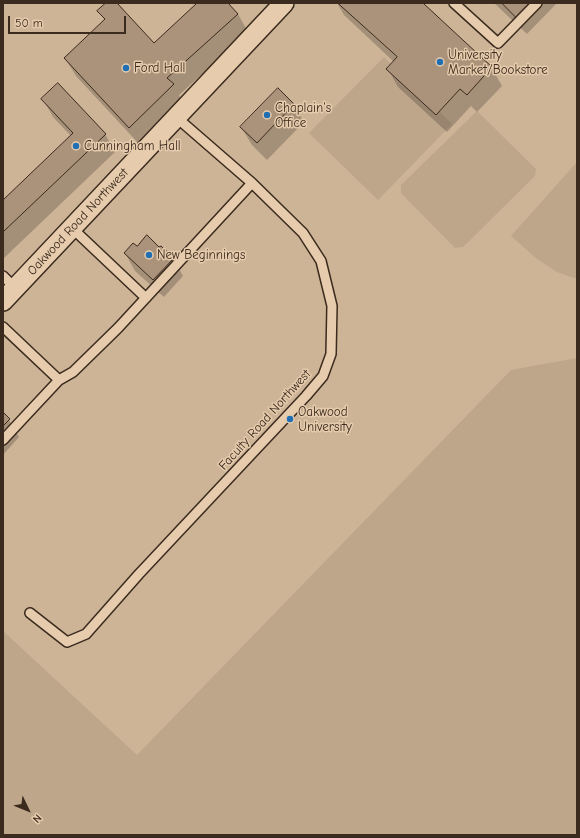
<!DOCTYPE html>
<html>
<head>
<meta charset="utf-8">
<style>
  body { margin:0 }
  #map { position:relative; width:580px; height:838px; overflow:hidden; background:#dcc2a4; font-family:"Comic Neue",sans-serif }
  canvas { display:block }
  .frame { position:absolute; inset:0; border:4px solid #3b2a1e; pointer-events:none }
  .north { position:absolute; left:8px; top:790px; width:40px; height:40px; -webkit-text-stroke:3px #e6ccad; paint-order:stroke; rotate:133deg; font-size:11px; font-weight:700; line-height:16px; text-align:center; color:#3b2a1e }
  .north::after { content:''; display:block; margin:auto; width:14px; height:18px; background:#3b2a1e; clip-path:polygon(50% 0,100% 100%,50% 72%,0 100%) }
  .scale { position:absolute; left:8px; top:16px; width:118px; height:18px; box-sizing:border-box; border:2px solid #3b2a1e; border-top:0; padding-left:5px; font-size:12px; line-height:14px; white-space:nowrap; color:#3b2a1e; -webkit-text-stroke:3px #e6ccad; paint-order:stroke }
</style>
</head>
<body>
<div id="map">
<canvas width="580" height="838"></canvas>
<div class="frame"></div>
<div class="north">N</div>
<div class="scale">50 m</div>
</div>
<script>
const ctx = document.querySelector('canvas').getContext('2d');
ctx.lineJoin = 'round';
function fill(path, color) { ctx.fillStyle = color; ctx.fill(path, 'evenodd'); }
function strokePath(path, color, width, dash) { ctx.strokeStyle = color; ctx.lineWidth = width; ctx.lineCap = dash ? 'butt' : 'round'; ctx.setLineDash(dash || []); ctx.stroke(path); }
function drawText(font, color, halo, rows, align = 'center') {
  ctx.font = font + ' "Comic Neue",sans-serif'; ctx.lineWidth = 3; ctx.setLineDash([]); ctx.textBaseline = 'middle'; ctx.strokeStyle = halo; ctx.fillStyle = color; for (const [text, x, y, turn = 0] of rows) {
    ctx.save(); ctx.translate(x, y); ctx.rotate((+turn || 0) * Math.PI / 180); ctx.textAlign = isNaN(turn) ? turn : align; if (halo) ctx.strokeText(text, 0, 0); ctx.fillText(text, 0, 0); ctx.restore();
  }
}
fill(new Path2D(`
  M3,3H577V835H3Z`), '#cdb497');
fill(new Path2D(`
  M384,57L452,124L378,200L309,133Z
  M477,111L536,169L535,176L463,247L455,248L401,193V185Z
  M577,162V279L557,272L537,259L511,236Z
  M577,358V835H3V631L137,755L511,370Z`), '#bea68b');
fill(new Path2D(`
  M107,3H115L154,45L198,3H227L238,14L248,32L179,95L183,103L140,145L76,76L65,58L105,21L99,11Z
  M337,3H422L492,68L502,86L477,112L471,106L447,132L398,87L388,69L394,62L344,15Z
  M494,3H557L527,34Z
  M43,99L105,134L115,152L3,259V201L71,136L53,117Z
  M293,104L304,122L267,160L252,145L241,127Z
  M137,247L173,258L183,276L164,297L135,271L125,253Z
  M3,414L9,420L19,437L3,455Z`), '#0003');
const building = new Path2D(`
  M106,3H117L154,43L197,3H228L238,14L167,78L174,84L129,128L64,58L105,19L97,11Z
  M338,3H423L492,67L467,95L460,89L436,115L386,69L397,57Z
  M502,3H530L516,17Z
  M58,83L106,134L3,232V200L73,133L41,99Z
  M278,88L294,104L257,143L240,127Z
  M147,235L159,247L161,246L174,258L153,280L124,253L133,243L137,246Z
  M3,412L10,419L3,426Z`);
fill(building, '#aa937a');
strokePath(building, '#3b2a1e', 1);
const lane = new Path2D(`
  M454,3L498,43L537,3
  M72,228L146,298
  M3,276L15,288
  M3,327L59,380
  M3,440L59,380L73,372L118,328L252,183
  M30,613L67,642L86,634L139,574L306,396L323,376L331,354L332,306L321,261L303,233L252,183L176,117`);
const street = new Path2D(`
  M3,301L284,3`);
strokePath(lane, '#3b2a1e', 12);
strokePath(street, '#3b2a1e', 22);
strokePath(lane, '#e6ccad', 9);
strokePath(street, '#e6ccad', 19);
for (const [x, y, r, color] of [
  [440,62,4,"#1f6fb2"],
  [126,68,4,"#1f6fb2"],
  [267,115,4,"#1f6fb2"],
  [76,146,4,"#1f6fb2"],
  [149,255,4,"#1f6fb2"],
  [290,419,4,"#1f6fb2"]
]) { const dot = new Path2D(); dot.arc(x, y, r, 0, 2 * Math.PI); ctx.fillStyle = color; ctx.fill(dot); strokePath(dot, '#e6ccad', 1.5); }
drawText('13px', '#3b2a1e', '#e6ccad', [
  ["University",448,55],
  ["Market/Bookstore",448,70],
  ["Ford Hall",134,68],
  ["Chaplain's",275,108],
  ["Office",275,123],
  ["Cunningham Hall",84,146],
  ["New Beginnings",157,255],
  ["Oakwood",298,412],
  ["University",298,427]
], 'left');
drawText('13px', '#3b2a1e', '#e6ccad', [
  ["Oakwood Road Northwest",78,222,-47],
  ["Faculty Road Northwest",265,420,-48]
]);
</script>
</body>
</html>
